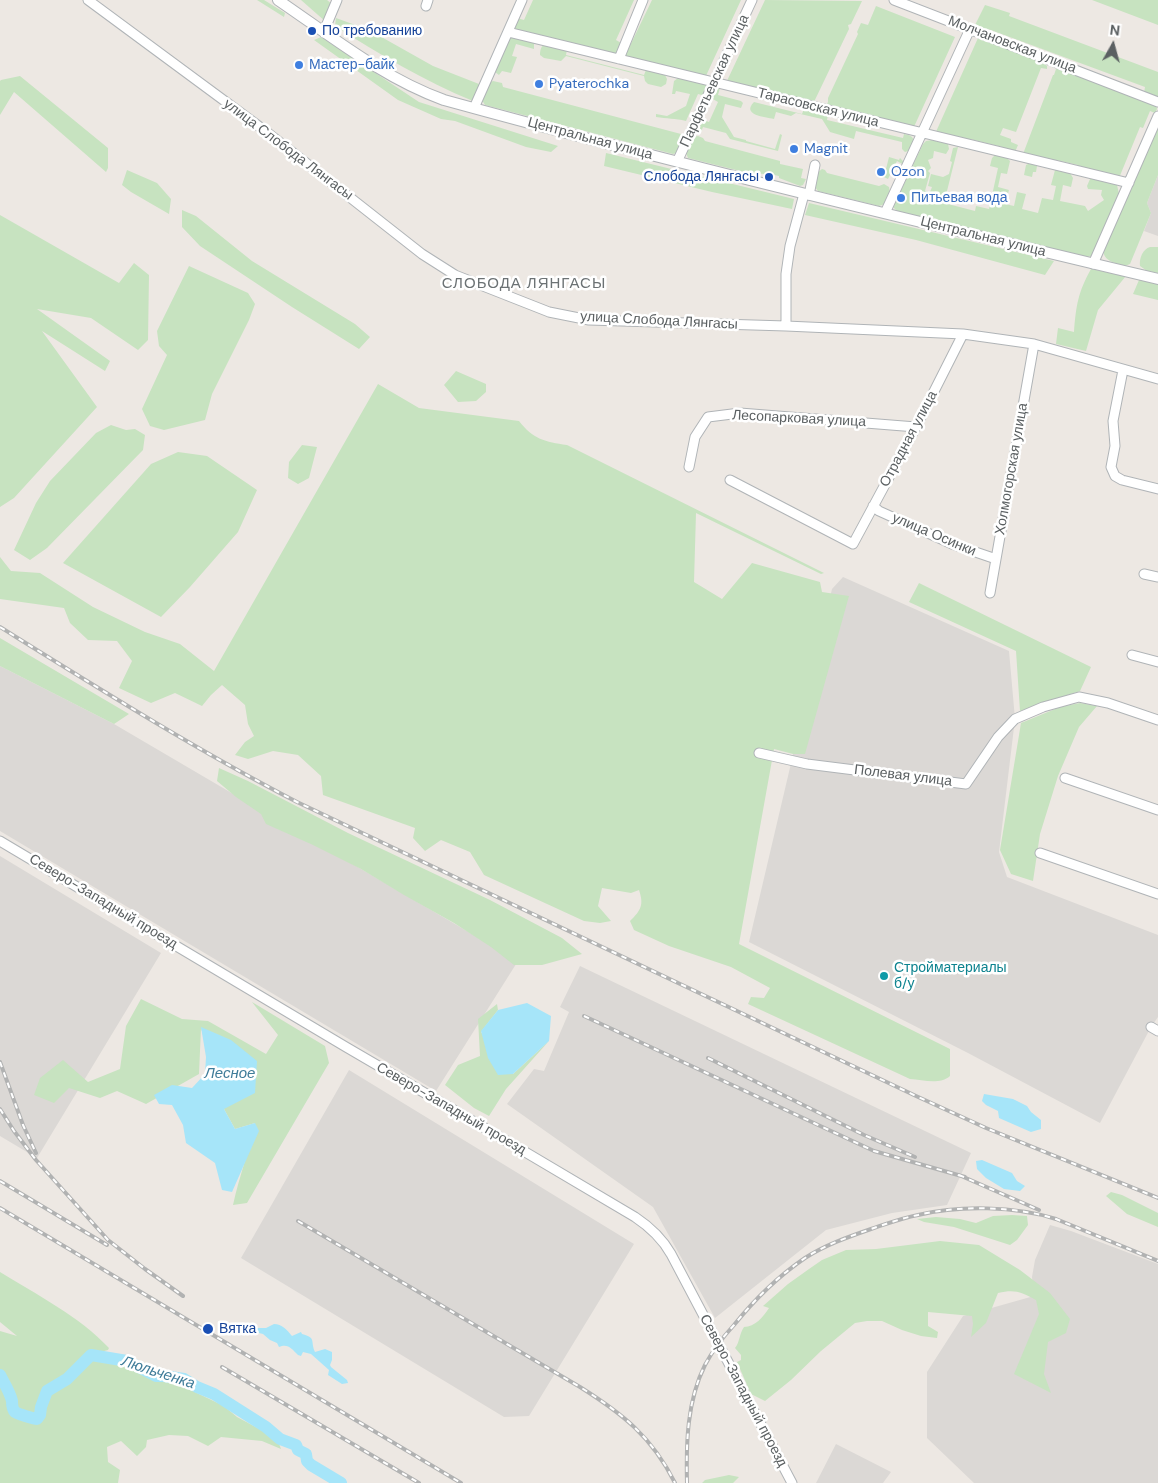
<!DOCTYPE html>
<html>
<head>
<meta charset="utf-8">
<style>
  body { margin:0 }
  #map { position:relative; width:1158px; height:1483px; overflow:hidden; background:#ede8e3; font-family:"DM Sans",sans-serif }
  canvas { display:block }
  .north { position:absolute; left:1088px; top:20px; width:50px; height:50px; -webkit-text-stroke:4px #fff; paint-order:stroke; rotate:7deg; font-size:14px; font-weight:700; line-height:20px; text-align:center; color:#5b6062 }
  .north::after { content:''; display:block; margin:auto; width:18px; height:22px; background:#5b6062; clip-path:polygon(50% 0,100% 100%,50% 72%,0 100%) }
</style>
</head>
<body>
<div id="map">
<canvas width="1158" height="1483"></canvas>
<div class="north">N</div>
</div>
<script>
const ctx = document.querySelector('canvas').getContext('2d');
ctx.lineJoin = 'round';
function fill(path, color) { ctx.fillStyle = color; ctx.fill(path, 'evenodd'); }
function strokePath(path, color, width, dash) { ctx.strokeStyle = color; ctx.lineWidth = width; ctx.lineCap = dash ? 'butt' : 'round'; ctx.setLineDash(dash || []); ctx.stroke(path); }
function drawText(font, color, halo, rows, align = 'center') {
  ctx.font = font + ' "DM Sans",sans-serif'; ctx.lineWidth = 5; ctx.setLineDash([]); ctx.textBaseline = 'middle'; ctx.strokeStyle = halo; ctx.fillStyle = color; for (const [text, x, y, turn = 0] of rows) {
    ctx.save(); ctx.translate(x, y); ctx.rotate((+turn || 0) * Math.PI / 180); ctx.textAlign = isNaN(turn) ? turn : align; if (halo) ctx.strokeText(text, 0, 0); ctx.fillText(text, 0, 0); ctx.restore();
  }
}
fill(new Path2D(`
  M1158,175V236L1144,231L1151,213L1147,203Z
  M843,577L1009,651L1015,719L999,852L1007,877L1158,935V1017L1151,1027L1100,1123L968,1053L749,942L832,589Z
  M0,666L114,724L518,961L436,1091L0,831Z
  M0,856L161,953L37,1158L0,1136Z
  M580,966L971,1153L947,1205L892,1213L826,1230L715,1318L653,1207L507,1104L534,1069L544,1071L569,1012L560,1007Z
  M349,1070L634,1244L529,1416L504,1417L241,1258Z
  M1050,1225L1071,1231L1158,1264V1483H974L927,1438V1372L963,1316L1034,1296L1032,1277L1035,1260Z
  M836,1444L891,1472L883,1483H816Z`), '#dbd8d5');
fill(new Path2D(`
  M257,0H264L285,13L284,17Z
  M301,0H327L332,4L326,22Z
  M533,0H634L616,40L623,44L617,55L515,29L514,27L517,18L524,20Z
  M652,0H741L705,78L628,59L625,56Z
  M765,0L862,1L851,24L848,25L849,29L813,104L726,83Z
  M1092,0H1158V25Z
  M985,5L1010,13L1009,16L1158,72V98L1144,93L1145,87L988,29L986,34L973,29Z
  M876,6L955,37L913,129L826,106L828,102V98L858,34L857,32L861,23L868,25Z
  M336,18L369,30L433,66L479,84L473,101C424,81 379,54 335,26Z
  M511,36L534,42V49L516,44L512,56L517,57L511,73L502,71L499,75L495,72L510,37Z
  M321,37L419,102L558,146L551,152L526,147L455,121L441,119L398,100L314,40Z
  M978,38L1043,62L1047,66V69L1041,68L1016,132L1003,128L1000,135L1011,139V142L1018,145L1015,152L1001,151L1002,147L970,139L969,142L935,134Z
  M544,45L567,50L566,55L644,75L646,70L665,75L667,79L666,84L661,87L648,84L645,81L644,76L566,56L561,61L544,58L540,55C540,51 541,46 544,45Z
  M1060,68L1156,105L1157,109L1155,113L1150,111L1143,128L1140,127L1119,178L1078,169V165L1056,160L1055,164L1023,154L1053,75H1054L1056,69Z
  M20,76L108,148V168L106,172L14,92L0,115V81L1,80Z
  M678,78L706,85L707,87L705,96L698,94L686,121C675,118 667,119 656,117V114L667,116L686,106L690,94L676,91L675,94H672L674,81Z
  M493,81L502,83L503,87L681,134L684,138L677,153L673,154L485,105L482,100L489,83Z
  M720,88L718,95L741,101L743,103L741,108L725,104L722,117L734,137L746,140V141L775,149L780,134L782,135L778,151L730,139L726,133L703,127L701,132L697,128L701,119L709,122L718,102L711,98L715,90Z
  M754,102L802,114L804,109L828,115L827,120L903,138L904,134C909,135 913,136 914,141L911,150L905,152L902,149V142L856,131L854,139L830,132L822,119L796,113L791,116L776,112L774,119C765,117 741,115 754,102Z
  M1158,122V175L1147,203L1151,213L1130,264L1125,266C1116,263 1104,262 1103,250Z
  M698,136L703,138L705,141L780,161V164L803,169L801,178L806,179L803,185L800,186L779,178V176L765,173V174L748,173L688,158L686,153L693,137Z
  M932,140L948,144L949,149L946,154L934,151L933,158L928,160L931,168L928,171L930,173L925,191L930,192L932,187L928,186L931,174L943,177L949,174L952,162L950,161L953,148L958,147L944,203L975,211L976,206L989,209L998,168L990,166L992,158L995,155L1007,158L1010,161L1007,174L1001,173L998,187L1009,190L1005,204L1014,206L1017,192L1026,194L1022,209L1038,213L1042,198L1053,200L1056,186L1051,185L1055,170L1070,173L1073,178L1071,187L1063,185L1060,201L1085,206L1088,211L1104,200L1101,195L1102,190L1088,189L1087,186L1090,179L1094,178L1117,185L1119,194L1094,254L1092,256L1085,257L898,212L893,207L923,144L926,141Z
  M606,153L794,199L792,209L712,192L604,166Z
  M889,157L899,160L900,158L903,161L904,165L897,161L888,179L884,177Z
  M1030,163L1037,166L1036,172H1033L1032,177L1024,175L1026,165Z
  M822,169L825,170L827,173L879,186L884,184L889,187L890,193L885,204L879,206L818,191L815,187L817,173Z
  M127,170L157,183L171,199L169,214L131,192L122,185Z
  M809,203L1054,261L1045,275L916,240L805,215Z
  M182,210L196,216L252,261L355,324L370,337L359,349L292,307L200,246L182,227Z
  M0,215L119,283L134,263L149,275L148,340L138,350L91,318L37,309L110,361L105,371L42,331L97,407L14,498L0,507Z
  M1150,247H1158V273L1147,271L1140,266C1139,258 1143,249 1150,247Z
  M189,266L248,293L255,304L249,320L212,394L205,420L164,430L150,426L142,409L167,355L159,346L157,331Z
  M1091,269L1126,276L1098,310L1086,351L1056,344L1058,328L1074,332C1076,306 1078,292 1091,269Z
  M1139,280L1158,284V300L1133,294Z
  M456,371L486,384V392L476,401L458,402L444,385Z
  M378,384L419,408L519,421C533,439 545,442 567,445L824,573L821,574L696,513L694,582L722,599L752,563L820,582L822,592L849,596L805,754H793L774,749L739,944L950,1049V1076C940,1085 923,1080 910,1079L748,1004L751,997L764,998L770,988L731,967L669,946L634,930L630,921C641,910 644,905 639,890L631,893L602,888L598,906L611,921L600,923L584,921L484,875L470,852L441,840L425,851L413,838L415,828L323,795L321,776L298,755L273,751L248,759L235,755L245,742L254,736L248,724L245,705L222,685L211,695L202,706L175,693L151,703L119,688L132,661L117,641L88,640L70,623L64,608L0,599V557L11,571L40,573L93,607L145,632L180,644L214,671Z
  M111,425L126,430L135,429L145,435L143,450L47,548L30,560L14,550L36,503L50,481L96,433Z
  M302,445L317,447L309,478L298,484L288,478L289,462Z
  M178,452L207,456L257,490L238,532L190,587L161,617L63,563L151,464Z
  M919,583L1091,667L1080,691L1020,711L1016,651L909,602Z
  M0,638L129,714L114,724L0,666Z
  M1080,703L1097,706L1079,727L1058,776L1040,834L1033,881L1011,874L1000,850L1021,723L1060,707Z
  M219,768L248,781L348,833L490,900L562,938L582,954L542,965H514L491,947L454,923L404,895L361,869L313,845L266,824L261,814L236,797L217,781Z
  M141,999L182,1019L208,1021L266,1054L278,1035L252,1002L325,1046L329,1063L247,1203L233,1205C239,1177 249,1151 255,1123L235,1129L224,1109L201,1028L199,1074L146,1104L117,1091L100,1098L69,1088L54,1103L34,1095L40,1078L63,1060L88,1082L120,1069L126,1026Z
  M497,1004L498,1010L481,1032L513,1074L549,1041L506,1089L489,1116L474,1108L445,1085L458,1065L480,1056L478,1019Z
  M1111,1192L1122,1195L1158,1213V1227L1127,1214L1106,1196Z
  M1012,1215L1027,1216L1028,1225L1017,1240L1010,1245L954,1227L924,1222L917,1219L936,1217L960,1219L976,1223L993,1216Z
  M940,1241L979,1245L1020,1270L1050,1293L1070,1319L1066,1333L1048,1342L1044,1374L1051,1393L1014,1374L1039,1314L1036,1300C1021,1292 1015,1289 998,1293L986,1323L971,1337L973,1324L972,1316L928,1312V1326L938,1332L937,1338L921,1336L902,1330L882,1321H867L855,1323L821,1351L791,1380L765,1401L751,1394L737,1362L741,1360V1355L735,1348C740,1342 739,1334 744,1327C755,1327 763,1317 769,1308L763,1306L788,1284L809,1269L822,1260L846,1250L876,1249Z
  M0,1272C37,1295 79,1316 109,1348L108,1350L97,1353V1357L101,1361L127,1366L178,1384L224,1406L237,1417L267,1433L278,1441L281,1449L262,1441L221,1437L208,1446L188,1436L169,1435L147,1440L146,1447L137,1456L121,1441L107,1447L108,1462L120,1470L118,1483H0V1331L17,1336L0,1322Z
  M729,1475L739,1477L733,1483H702L705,1480Z`), '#c7e3c0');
fill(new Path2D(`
  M527,1003L551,1016L549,1041L513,1074L498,1075L488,1058L481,1031L498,1010Z
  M201,1027L231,1040L257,1061L255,1093L224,1109L235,1129L255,1123L259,1131L232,1192L222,1190L215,1163L186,1143L183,1125L172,1105L159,1104L154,1095L172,1085L192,1088L205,1074L206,1057Z
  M984,1094L1013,1099L1027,1106L1031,1112L1041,1120V1129L1031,1132L999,1118L998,1111L986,1105L982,1101Z
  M982,1160L1012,1173L1017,1181L1025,1186L1020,1191L1004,1189L986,1178L977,1169L976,1161Z
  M274,1324C282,1324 287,1330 292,1336L301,1332L302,1334C317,1338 310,1341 315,1352L325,1349L332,1352V1360L330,1365L331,1367L347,1380L348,1383L342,1384L328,1375L329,1370L311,1354L303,1352L301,1356L298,1355C292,1349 288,1343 279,1347L277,1343L270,1340L263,1334L255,1332V1328H266Z`), '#a6e5f9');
strokePath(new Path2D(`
  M0,1375C4,1383 10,1392 12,1401C12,1405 12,1409 15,1412C18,1414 34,1419 37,1419L40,1415L41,1407L47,1391L67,1379L91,1355L127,1361L156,1376H164L184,1379L197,1387L214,1394L266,1427L280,1439L296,1445L298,1450L306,1454L307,1461L311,1465L341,1483`), '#a6e5f9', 12);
const minor = new Path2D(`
  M88,0L268,133L422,254L455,275L549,312L589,320L786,326L963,334L1034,344L1158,379
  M894,0L1158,102
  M426,6L428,0
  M324,31L337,0
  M508,32L1129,183
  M619,59L643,0
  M474,108L522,0
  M677,162L752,0
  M809,195L815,165
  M885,213L970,29
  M1093,264L1158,116
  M786,326V274L790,246L804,194
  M1123,370L1113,421L1115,446L1111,467L1115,476L1122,480L1158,489
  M689,467L695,437L708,417L740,413L916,427
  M730,480L853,544L916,427L963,334
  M873,506L879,511L952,544L996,559
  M1144,574L1158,577
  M990,593L1034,344
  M1132,655L1158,662
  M759,753L807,764L966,784L998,737L1015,719L1043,707L1079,697L1108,703L1158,720
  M1065,778L1158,810
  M0,841L346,1047L483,1127L635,1217C650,1227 662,1238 671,1254L792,1483
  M1040,853L1158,894
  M1151,1027L1158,1031`);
const tertiary = new Path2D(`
  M278,0C331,36 383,78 444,100C680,165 919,222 1158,279`);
strokePath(minor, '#b0b4b7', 11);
strokePath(tertiary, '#b0b4b7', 12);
strokePath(minor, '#fff', 9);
strokePath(tertiary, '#fff', 10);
const rail = new Path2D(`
  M0,627C98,688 195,749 297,802L916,1096L986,1128L1158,1198
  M584,1016L874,1151L965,1177
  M708,1058L864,1135L915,1157
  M0,1062L23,1125L36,1153
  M0,1109L14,1131L36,1160L108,1240L145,1269L183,1296
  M959,1175L1039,1210
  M0,1181L107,1245
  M0,1208L461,1483
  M298,1221L580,1387C623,1414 652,1437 675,1483
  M222,1367L419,1483
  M687,1483C686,1443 687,1401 705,1365C713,1350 723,1337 734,1325C755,1299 777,1277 805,1258C825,1245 848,1237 871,1229C886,1224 902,1218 918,1215C960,1205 1015,1206 1056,1219L1158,1261`);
strokePath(rail, '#b1b2b2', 4);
strokePath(rail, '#fff', 2, [5.5]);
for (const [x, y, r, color] of [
  [312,31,5,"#1a4fb4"],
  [299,65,5,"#3f7fe0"],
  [539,84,5,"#3f7fe0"],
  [794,149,5,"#3f7fe0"],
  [881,172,5,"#3f7fe0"],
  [769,177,5,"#1a4fb4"],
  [901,198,5,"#3f7fe0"],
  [884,976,5,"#0f9aa8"],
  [208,1329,6,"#1a4fb4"]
]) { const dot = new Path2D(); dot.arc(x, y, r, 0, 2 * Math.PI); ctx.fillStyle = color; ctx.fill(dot); strokePath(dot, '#fff', 2); }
drawText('14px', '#164399', '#fff', [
  ["По требованию",322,31],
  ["Слобода Лянгасы",759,177,"right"],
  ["Вятка",219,1329]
], 'left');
drawText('14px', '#5b6062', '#fff', [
  ["Молчановская улица",1012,45,21],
  ["Парфетьевская улица",715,81,-65],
  ["Тарасовская улица",818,108,14],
  ["Центральная улица",590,139,15],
  ["улица Слобода Лянгасы",288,150,37],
  ["Центральная улица",983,237,14],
  ["улица Слобода Лянгасы",659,321,3],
  ["Лесопарковая улица",799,419,3],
  ["Отрадная улица",909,439,-62],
  ["Холмогорская улица",1012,469,-80],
  ["улица Осинки",934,535,23],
  ["Полевая улица",903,776,7],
  ["Северо-Западный проезд",103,902,31],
  ["Северо-Западный проезд",451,1109,30],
  ["Северо-Западный проезд",743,1391,62]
]);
drawText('14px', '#366cbe', '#fff', [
  ["Мастер-байк",309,65],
  ["Pyaterochka",549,84],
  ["Magnit",804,149],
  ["Ozon",891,172],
  ["Питьевая вода",911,198]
], 'left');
drawText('14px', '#0d838f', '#fff', [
  ["Стройматериалы",894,968],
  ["б/у",894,984]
], 'left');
ctx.letterSpacing = '1px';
drawText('15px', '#6c7274', '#fff', [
  ["СЛОБОДА ЛЯНГАСЫ",524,284]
]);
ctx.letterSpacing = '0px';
drawText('italic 15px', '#3f7c99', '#fff', [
  ["Лесное",230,1074],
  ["Люльченка",158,1373,18]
]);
</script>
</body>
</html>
